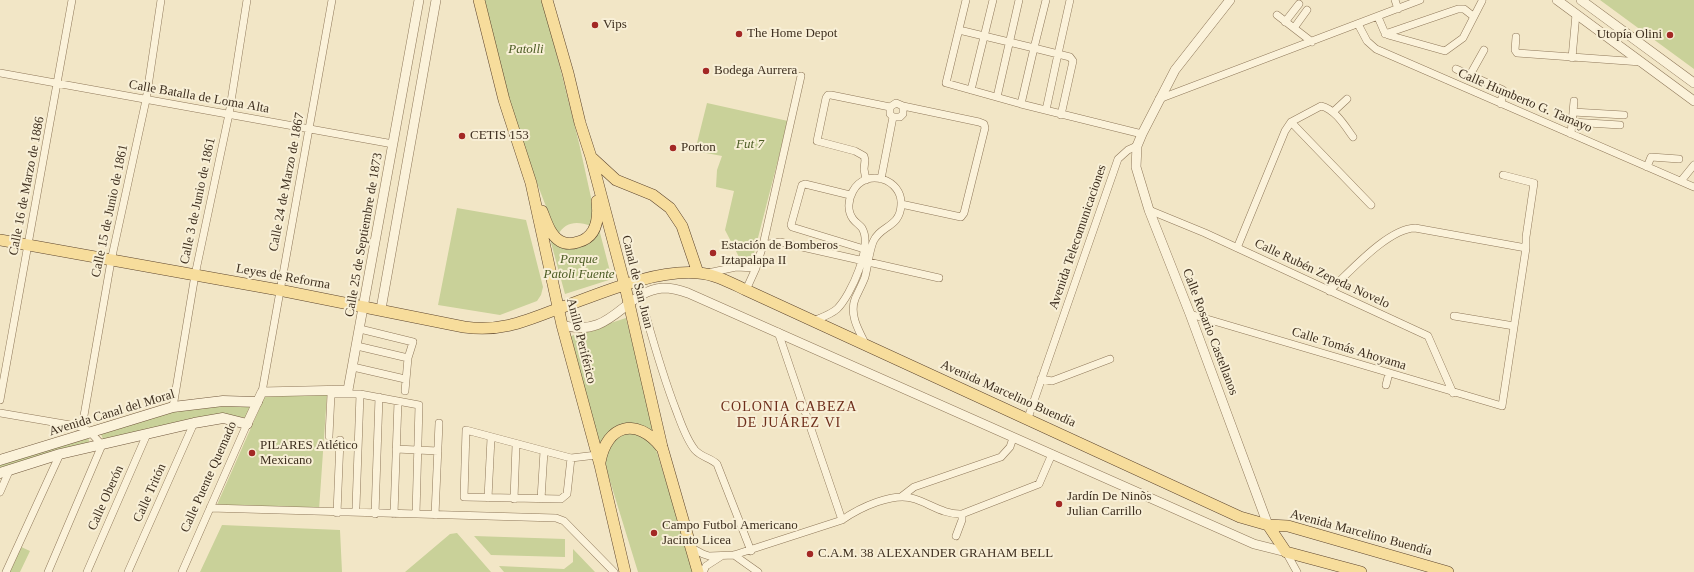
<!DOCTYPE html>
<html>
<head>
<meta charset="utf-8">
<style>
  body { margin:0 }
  canvas { display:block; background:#f2e6c6 }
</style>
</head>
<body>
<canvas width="1694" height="572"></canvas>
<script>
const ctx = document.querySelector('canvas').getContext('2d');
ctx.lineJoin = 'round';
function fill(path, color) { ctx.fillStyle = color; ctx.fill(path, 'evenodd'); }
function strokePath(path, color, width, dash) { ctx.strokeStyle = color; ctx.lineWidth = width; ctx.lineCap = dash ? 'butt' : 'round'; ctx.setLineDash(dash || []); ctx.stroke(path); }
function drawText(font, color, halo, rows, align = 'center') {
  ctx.font = font + ' Georgia,serif'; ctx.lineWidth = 4; ctx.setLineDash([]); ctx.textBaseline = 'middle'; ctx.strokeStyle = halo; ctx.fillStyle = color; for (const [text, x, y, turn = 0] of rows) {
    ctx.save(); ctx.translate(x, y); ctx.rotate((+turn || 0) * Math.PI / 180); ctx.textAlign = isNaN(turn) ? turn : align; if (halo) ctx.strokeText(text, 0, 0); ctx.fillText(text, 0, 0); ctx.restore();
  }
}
fill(new Path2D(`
  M483,0H543L579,143L592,202L593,211L591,226C578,221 565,221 558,235L555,230L532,170L504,85Z
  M1600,0H1694V69Z
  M707,103L788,121L751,265L739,257L725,230L734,191L716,187L717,170L722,156L695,151Z
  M457,208L526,220L543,287L541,295L537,301L500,315L438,305Z
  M599,229L612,279L565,294L550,239L558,245Z
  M626,318L655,433C628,415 615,424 597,447L571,336Z
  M327,394L319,510L216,507L265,396Z
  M255,403L246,418L223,415L104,441L100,432L175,409Z
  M624,432H636L654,443L694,572H638L606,468C605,448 610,445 624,432Z
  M88,437L90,445L0,471V462Z
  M222,525L340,530L342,572H200Z
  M457,533L491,572H405L450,534Z
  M474,536L565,539V557L491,555Z
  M19,546L30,551L20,572H7Z
  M573,549L595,572H504L499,566L564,569L573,562Z`), '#c9d199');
const minor = new Path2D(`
  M966,0L946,83L1021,104L1034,48L1058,54L1046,110
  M1395,0L1398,9
  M1277,15L1312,42
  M1378,17L1384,31L1388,35L1445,51L1463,38L1482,1
  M1285,22L1299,4
  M1358,24L1367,41L1376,49L1694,187
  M1294,28L1307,10
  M959,30L1034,48L1046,0
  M1385,34L1458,9H1464L1473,16
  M1516,37L1515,50L1517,53L1641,62
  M1572,58L1576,14
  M1456,69L1503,90L1501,104
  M0,73L393,144
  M1470,75L1484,50
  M971,90L993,0
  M997,97L1019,0
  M1159,99L1420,0
  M1021,104L1142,134
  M1333,112L1347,99
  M1573,112L1624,115
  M1061,115L1073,61L1070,57L1058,54L1070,0
  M1291,122L1371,205
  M1572,122L1620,125
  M1571,134L1574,101
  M1647,167L1651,157L1679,159
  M881,179L893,117L890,114V107L896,103L903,106V114L900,117H893
  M866,180L864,169L865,160L864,156L855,151L817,141L826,98L828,95H831L890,107
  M1681,181L1694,165
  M850,195L805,184L802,185L791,225L792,227L864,249
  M901,204L961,217L964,213L985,128L984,124L979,122L903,106
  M1149,210L1205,233L1428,336L1453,393
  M763,245L780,242L939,278
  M1237,248L1285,131L1291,122L1321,106C1335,109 1345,126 1353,137
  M708,273L736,267L756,268
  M746,290L756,268L763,245L801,76
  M1329,291C1350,272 1387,229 1415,228L1526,248
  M1190,314L1502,406L1526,248V237L1534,183L1503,175
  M646,316C655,348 664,379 676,410C681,423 686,439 695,450C701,457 711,458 717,464L751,551
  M1454,316L1514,326
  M813,321C820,318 830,315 837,309C851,295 873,246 862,228C860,225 856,223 853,219C847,211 848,200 853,191C866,167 903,179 901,205C900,228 880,225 873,242C869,253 868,265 865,277C862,285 858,292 855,299C849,315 859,331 866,345
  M360,329L413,342L408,358L405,391
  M778,332L842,520
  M357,346L408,358
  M353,367L405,379
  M1041,379L1052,381L1110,359
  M1386,385L1389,373
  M262,392L332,0
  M0,400L72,0
  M173,407L195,275L229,114L247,0
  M0,413L82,427L91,433L102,445L48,572
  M1028,418L1118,159L1128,150L1137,146
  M82,427L111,261L146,100L161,0
  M329,436L331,394H360L419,405L416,514
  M396,449L438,451
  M571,458L567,494L561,499L464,497L466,430L571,458L597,455
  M0,492L10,469
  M901,497L914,487L1001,457L1010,447L1013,438
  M488,498L491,438
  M514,499L516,445
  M541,499L544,451
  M356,507L360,394
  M210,508L556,518L564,521L614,572
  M337,513L340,440
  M375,514L379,397
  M394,514L398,401
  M435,515L439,423
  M956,536L962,520V514
  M690,547L703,554L709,556L734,555L842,520C859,508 894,491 915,499C930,504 945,515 962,514L1039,484L1052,454
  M1286,552L1297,572
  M734,555L758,572
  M6,572L60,454
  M87,572L147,434
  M128,572L194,423
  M182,572L247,424
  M703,572L706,566L720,557`);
const tertiary = new Path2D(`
  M1230,0L1175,70L1142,134L1137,146L1136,167L1149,210L1190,314L1268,525
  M1557,0L1694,101
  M1581,0L1694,83
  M381,309L436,0
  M562,325C612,340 624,291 663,288C672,288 680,290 688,293L1254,544L1286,552
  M247,424L262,392L348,390L419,0`);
const secondary = new Path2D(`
  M0,460L173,407L223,401L257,402
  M0,473L60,454L194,423L223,418L247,424`);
const primary = new Path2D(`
  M479,0L504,100L531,183L562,325L600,465L625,572
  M547,0L568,73L580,123L591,157L625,286L662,447L698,572
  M591,157L616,180L653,195L670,208L682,226L698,273
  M542,211C546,221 550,235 560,241C565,244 572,244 578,242C597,237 599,218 597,201
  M0,240L279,290L464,327C498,332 521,323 552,311C595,296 652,269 698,273C715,274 731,283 746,290L1240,517L1268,525L1288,526L1448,572
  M600,462C607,424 637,417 661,447
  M1268,525L1286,552L1361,572`);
strokePath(minor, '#8f785a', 8);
strokePath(tertiary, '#8f785a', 10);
strokePath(secondary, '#71583d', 11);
strokePath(primary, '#5d452e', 12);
strokePath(minor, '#fbf2da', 7);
strokePath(tertiary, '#fbf2da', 9);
strokePath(secondary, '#fbf2da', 10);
strokePath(primary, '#f7dd9c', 11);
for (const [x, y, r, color] of [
  [595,25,4,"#a32825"],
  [739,34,4,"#a32825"],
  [1670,35,4,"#a32825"],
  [706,71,4,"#a32825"],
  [462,136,4,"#a32825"],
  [673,148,4,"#a32825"],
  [713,253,4,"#a32825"],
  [252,453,4,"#a32825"],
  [1059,504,4,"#a32825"],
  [654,533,4,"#a32825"],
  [810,554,4,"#a32825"]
]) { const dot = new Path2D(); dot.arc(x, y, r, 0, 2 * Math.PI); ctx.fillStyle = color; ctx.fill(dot); strokePath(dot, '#f8efd6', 1.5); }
drawText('13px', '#3e2f1f', '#f8efd6', [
  ["Vips",603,25],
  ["The Home Depot",747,34],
  ["Utopía Olini",1662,35,"right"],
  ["Bodega Aurrera",714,71],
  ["CETIS 153",470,136],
  ["Porton",681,148],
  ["Estación de Bomberos",721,246],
  ["Iztapalapa II",721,261],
  ["PILARES Atlético",260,446],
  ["Mexicano",260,461],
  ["Jardín De Ninõs",1067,497],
  ["Julian Carrillo",1067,512],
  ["Campo Futbol Americano",662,526],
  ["Jacinto Licea",662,541],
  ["C.A.M. 38 ALEXANDER GRAHAM BELL",818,554]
], 'left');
drawText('italic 13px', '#4c5c24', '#f8efd6', [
  ["Patolli",526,50],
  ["Fut 7",750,145],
  ["Parque",579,260],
  ["Patoli Fuente",579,275]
]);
drawText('13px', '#3e2f1f', '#f8efd6', [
  ["Calle Batalla de Loma Alta",199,97,10],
  ["Calle Humberto G. Tamayo",1525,101,23],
  ["Calle 24 de Marzo de 1867",287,182,-79],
  ["Calle 16 de Marzo de 1886",27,186,-79],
  ["Calle 3 de Junio de 1861",198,201,-78],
  ["Calle 15 de Junio de 1861",110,211,-78],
  ["Calle 25 de Septiembre de 1873",364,235,-80],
  ["Avenida Telecomunicaciones",1078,237,-71],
  ["Calle Rubén Zepeda Novelo",1322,274,25],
  ["Leyes de Reforma",283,277,10],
  ["Canal de San Juan",637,282,76],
  ["Calle Rosario Castellanos",1210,332,69],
  ["Anillo Periférico",581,341,76],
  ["Calle Tomás Ahoyama",1349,349,17],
  ["Avenida Marcelino Buendía",1008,394,24],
  ["Avenida Canal del Moral",112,413,-17],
  ["Calle Puente Quemado",209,477,-66],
  ["Calle Tritón",150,493,-66],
  ["Calle Oberón",106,498,-66],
  ["Avenida Marcelino Buendía",1361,533,15]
]);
ctx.letterSpacing = '1px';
drawText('14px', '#6e2e1b', '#f8efd6', [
  ["COLONIA CABEZA",789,407],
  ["DE JUÁREZ VI",789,423]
]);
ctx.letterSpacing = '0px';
</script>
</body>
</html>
